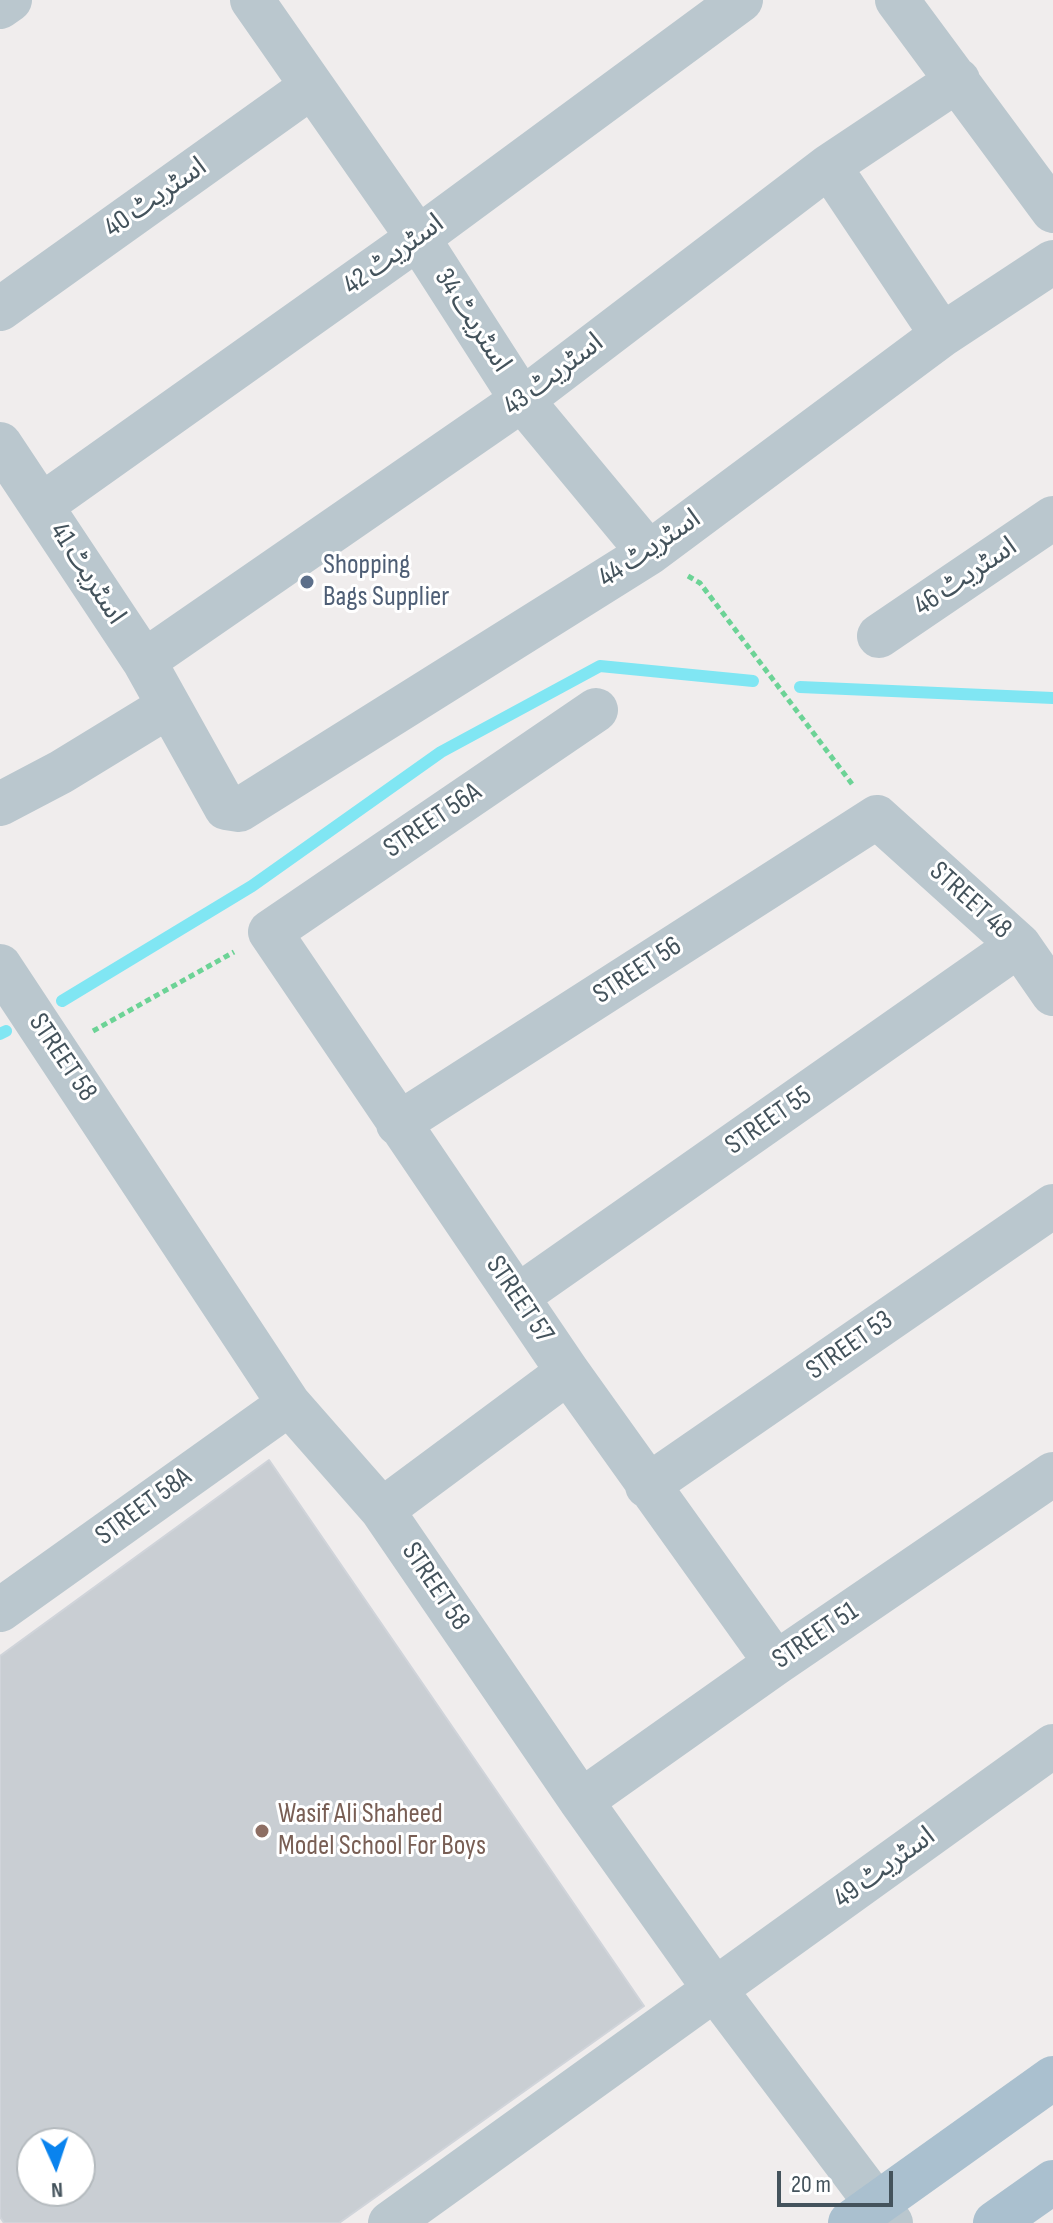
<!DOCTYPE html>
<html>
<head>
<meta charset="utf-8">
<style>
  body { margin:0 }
  #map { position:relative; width:1053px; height:2223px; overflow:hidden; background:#f0eded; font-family:"Sofia Sans Condensed",sans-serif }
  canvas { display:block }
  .north { position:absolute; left:16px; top:2127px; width:80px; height:80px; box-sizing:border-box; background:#fff; border:2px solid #b4babe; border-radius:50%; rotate:177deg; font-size:22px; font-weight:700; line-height:32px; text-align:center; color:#44535c }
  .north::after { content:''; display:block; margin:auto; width:28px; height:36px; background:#0983ee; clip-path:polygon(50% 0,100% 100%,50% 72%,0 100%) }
  .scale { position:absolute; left:777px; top:2171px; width:116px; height:36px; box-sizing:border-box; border:4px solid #44535c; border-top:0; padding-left:10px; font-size:24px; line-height:28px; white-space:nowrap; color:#44535c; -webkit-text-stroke:6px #fff; paint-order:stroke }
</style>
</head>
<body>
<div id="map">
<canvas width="1053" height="2223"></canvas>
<div class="north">N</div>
<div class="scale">20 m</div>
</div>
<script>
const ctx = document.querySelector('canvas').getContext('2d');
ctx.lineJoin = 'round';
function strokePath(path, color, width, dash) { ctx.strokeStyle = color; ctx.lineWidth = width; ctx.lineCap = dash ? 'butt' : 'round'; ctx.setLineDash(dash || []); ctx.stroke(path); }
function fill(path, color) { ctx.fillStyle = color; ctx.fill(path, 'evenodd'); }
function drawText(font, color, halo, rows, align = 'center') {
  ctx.font = font + ' "Sofia Sans Condensed","Noto Sans Arabic",sans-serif'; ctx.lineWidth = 6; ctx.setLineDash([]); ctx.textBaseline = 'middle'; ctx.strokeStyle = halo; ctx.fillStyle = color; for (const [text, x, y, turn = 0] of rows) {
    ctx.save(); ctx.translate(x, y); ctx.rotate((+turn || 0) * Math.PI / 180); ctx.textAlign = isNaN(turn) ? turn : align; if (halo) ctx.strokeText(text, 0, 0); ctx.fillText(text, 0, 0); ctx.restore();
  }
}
strokePath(new Path2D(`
  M800,687L1053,698
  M62,1001L252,886L441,752L600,666L753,681
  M0,1034L6,1031`), '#80e6f3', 12);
const building = new Path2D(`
  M269,1460L644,2006L339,2223H4L0,2217V1656ZM32,2143H80V2191H32Z`);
fill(building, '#c9ced3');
strokePath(building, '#d0d4da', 2);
strokePath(new Path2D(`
  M688,576L700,583L852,784
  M93,1031L234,952`), '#6cd396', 5, [6, 4]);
strokePath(new Path2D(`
  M252,0L418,238L522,400L649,553
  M897,0L1053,211
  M0,7L10,0
  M829,166L942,335
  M0,309L311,87
  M0,444L144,661L226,808L239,810L649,553L942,335L1053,262
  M42,505L418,238L741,0
  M879,636L1053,518
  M144,661L522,400L829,166L958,80
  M596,710L270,932L568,1372L776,1663
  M0,804L61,772L169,706
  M0,966L289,1404L382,1510L581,1801L716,1991L891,2223
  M398,1124L877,817L1019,945L1053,994
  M518,1296L1019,945
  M647,1486L1053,1206
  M382,1510L568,1372
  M0,1610L289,1404
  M581,1801L776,1663L1053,1474
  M390,2223L1053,1746`), '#bac7ce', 44);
strokePath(new Path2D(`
  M850,2223L1053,2078
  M995,2223L1053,2182`), '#aac0cf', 44);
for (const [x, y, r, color] of [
  [307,582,8,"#5c6f8a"],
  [262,1831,8,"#8d6e63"]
]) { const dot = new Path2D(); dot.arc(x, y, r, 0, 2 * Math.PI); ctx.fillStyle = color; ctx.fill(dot); strokePath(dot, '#fff', 3); }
drawText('28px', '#44535c', '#fff', [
  ["اسٹریٹ 40",156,198,-35],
  ["اسٹریٹ 42",394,255,-36],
  ["اسٹریٹ 34",472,321,57],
  ["اسٹریٹ 43",554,375,-37],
  ["اسٹریٹ 44",650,549,-34],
  ["اسٹریٹ 41",87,574,57],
  ["اسٹریٹ 46",966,577,-34],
  ["STREET 56A",433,821,-34],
  ["STREET 48",970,901,42],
  ["STREET 56",638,971,-33],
  ["STREET 58",62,1058,56],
  ["STREET 55",769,1121,-35],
  ["STREET 57",519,1300,56],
  ["STREET 53",850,1346,-35],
  ["STREET 58A",144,1507,-36],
  ["STREET 58",435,1587,56],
  ["STREET 51",816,1636,-34],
  ["اسٹریٹ 49",885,1868,-36]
]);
drawText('28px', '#4e5e75', '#fff', [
  ["Shopping",323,566],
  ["Bags Supplier",323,598]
], 'left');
drawText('28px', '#785e54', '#fff', [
  ["Wasif Ali Shaheed",278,1815],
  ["Model School For Boys",278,1847]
], 'left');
</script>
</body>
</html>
